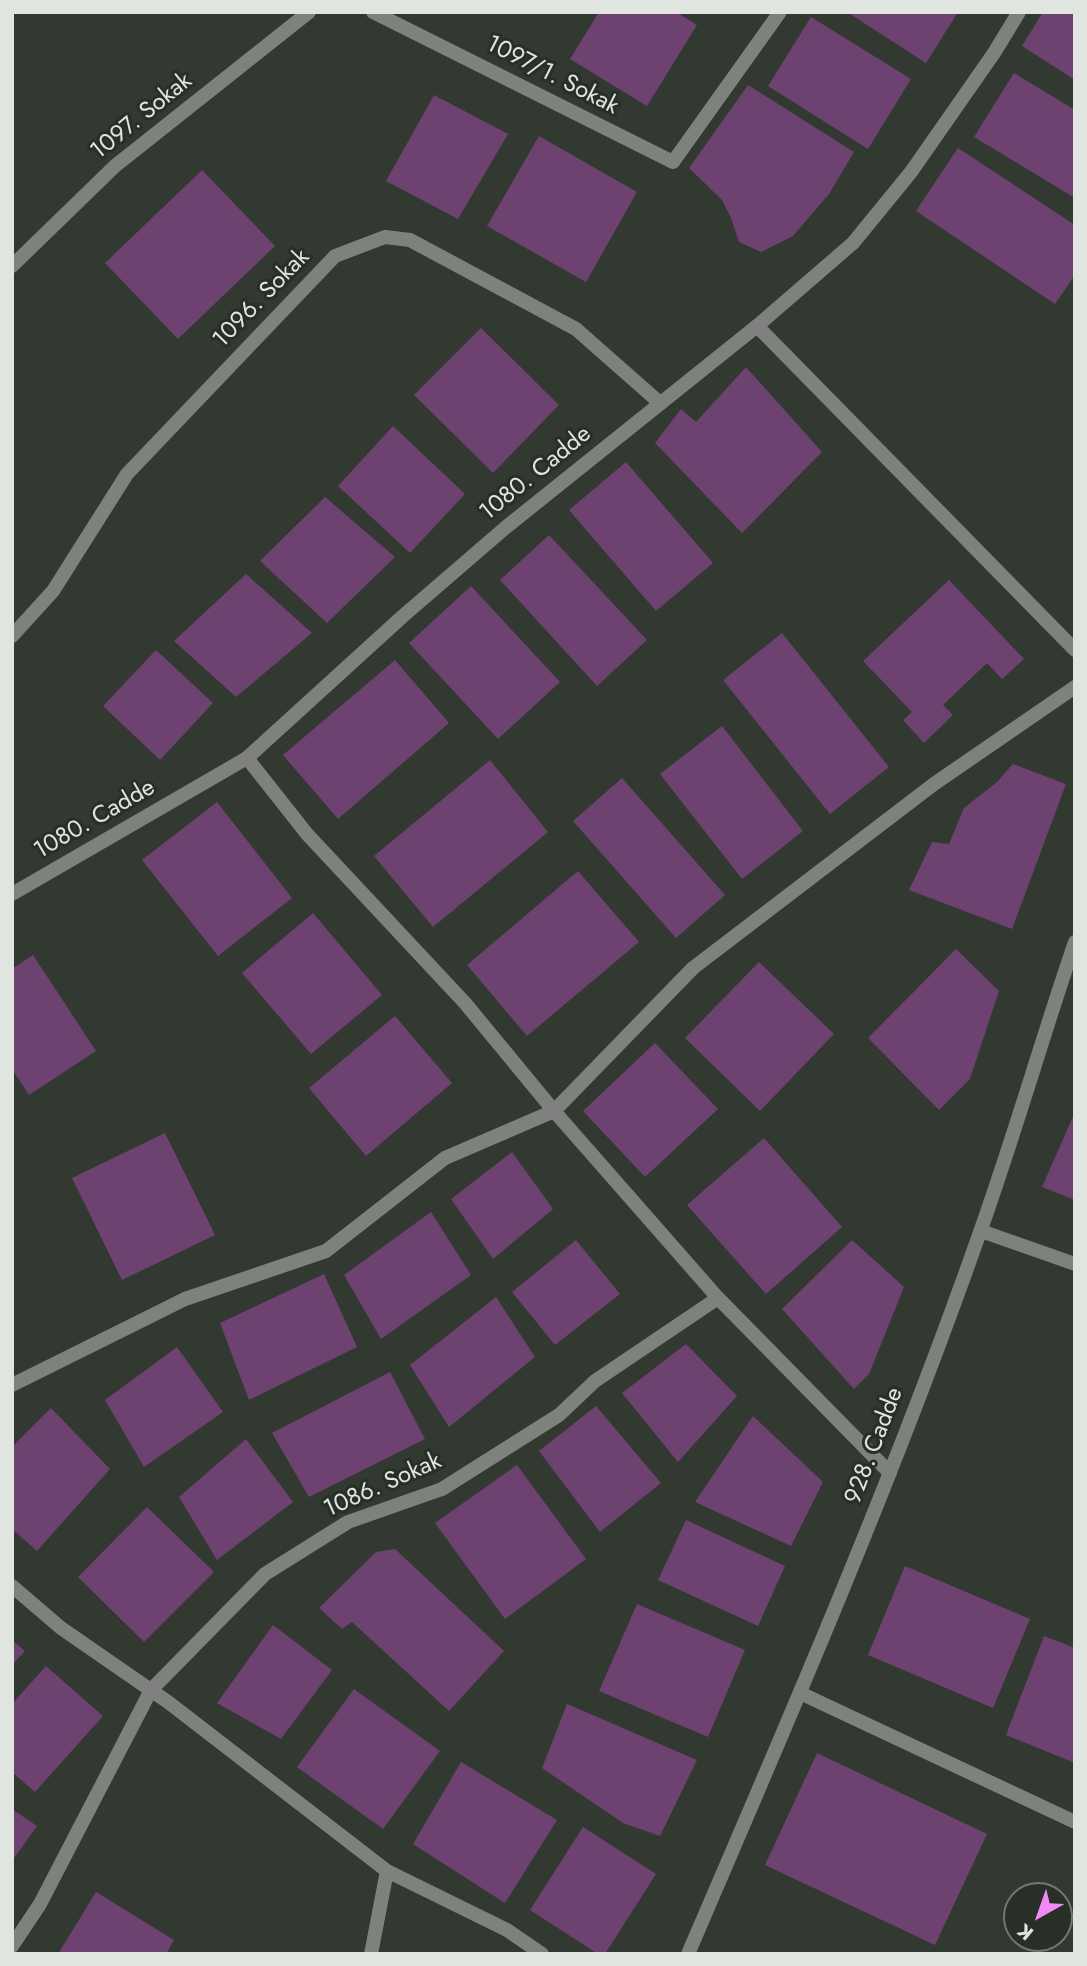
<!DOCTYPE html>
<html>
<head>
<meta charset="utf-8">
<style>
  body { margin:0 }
  #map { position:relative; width:1087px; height:1966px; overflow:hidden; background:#323930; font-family:Jost,sans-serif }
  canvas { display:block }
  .frame { position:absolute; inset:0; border:14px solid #e1e5df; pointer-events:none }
  .north { position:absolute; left:1003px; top:1882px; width:70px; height:70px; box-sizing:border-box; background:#282f26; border:2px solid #727870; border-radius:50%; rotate:220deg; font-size:19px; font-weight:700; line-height:28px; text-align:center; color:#e1e5df }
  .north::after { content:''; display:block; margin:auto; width:24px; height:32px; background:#f18af5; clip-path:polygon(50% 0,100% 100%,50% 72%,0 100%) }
</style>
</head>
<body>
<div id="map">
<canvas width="1087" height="1966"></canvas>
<div class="frame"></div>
<div class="north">K</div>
</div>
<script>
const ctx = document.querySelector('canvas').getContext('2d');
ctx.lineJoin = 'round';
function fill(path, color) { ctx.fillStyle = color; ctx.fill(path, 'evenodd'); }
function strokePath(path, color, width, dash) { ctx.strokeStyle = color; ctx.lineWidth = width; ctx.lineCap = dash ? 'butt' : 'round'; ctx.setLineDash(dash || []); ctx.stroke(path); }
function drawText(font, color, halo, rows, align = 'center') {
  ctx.font = font + ' Jost,sans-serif'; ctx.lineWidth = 6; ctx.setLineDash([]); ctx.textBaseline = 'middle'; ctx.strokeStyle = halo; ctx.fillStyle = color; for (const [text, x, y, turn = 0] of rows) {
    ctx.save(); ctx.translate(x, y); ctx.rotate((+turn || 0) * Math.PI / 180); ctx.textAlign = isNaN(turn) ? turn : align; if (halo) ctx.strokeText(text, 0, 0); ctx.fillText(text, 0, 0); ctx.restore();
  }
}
fill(new Path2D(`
  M599,12H676L697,25L647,106L570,59Z
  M847,12H958L926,63Z
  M1043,12H1075V80L1022,46Z
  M811,17L911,79L868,149L768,86Z
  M1014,73L1075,110V198L974,137Z
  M748,85L854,152L829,194L793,236L761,252L739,242L731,218L722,200L689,168Z
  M434,95L508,134L458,219L386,181Z
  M539,136L637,192L586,282L487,226Z
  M958,148L1075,225V275L1055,304L916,211Z
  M202,170L275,246L178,339L105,263Z
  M481,328L559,405L493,473L414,395Z
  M746,367L822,452L742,533L655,443L681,409L696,422Z
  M393,426L465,494L410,553L338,486Z
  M626,462L713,563L656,611L569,510Z
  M325,497L395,557L327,623L260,561Z
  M549,535L647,640L597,686L500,580Z
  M246,574L312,633L236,697L174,641Z
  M949,580L1024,659L1002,679L987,663L943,705L953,715L924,743L903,720L912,712L863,661Z
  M471,586L560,682L498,739L409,643Z
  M782,633L889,767L830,814L723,680Z
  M156,650L213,703L160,760L103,706Z
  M395,660L449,723L338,819L283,755Z
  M722,726L803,831L742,879L660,774Z
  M490,760L548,832L433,927L374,856Z
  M1013,764L1066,784L1012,929L909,890L932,842L949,844L964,808L997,782Z
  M622,778L725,895L676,938L573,821Z
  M217,802L292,898L218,956L142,860Z
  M578,871L639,942L527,1036L467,965Z
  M313,913L382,995L311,1054L242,973Z
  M956,949L999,991L970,1079L939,1110L868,1038Z
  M33,955L96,1051L29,1095L12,1069V969Z
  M759,962L834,1034L760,1111L685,1038Z
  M395,1016L452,1083L366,1156L309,1088Z
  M655,1043L718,1109L645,1177L583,1111Z
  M1075,1112V1200L1042,1187Z
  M165,1133L215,1235L122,1280L72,1178Z
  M764,1138L842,1227L766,1294L687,1205Z
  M512,1152L553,1209L493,1259L451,1199Z
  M431,1212L471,1275L381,1339L344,1275Z
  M576,1240L620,1294L555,1345L512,1292Z
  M852,1240L904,1287L869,1374L854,1389L782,1309Z
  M324,1274L357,1347L249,1400L220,1323Z
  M496,1297L535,1357L449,1427L410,1365Z
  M686,1344L737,1396L678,1462L622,1393Z
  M177,1347L223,1412L144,1467L105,1400Z
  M390,1372L425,1439L309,1497L272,1433Z
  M596,1406L661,1483L600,1532L539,1451Z
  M51,1408L110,1469L37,1551L12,1529V1447Z
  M753,1416L823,1482L791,1546L695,1502Z
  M246,1439L293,1502L217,1560L179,1497Z
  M517,1465L586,1559L505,1619L435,1523Z
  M147,1507L214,1572L144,1642L78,1577Z
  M686,1520L785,1566L758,1626L658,1580Z
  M395,1549L504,1651L449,1711L352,1622L342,1629L319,1608L376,1552Z
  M905,1566L1030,1619L993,1708L868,1655Z
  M637,1604L745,1650L708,1737L599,1691Z
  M273,1625L332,1670L281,1739L217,1703Z
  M1044,1636L1075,1648V1763L1006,1735Z
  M12,1640L25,1651L12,1665Z
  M46,1666L103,1716L35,1792L12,1772V1704Z
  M354,1689L440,1751L383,1829L297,1767Z
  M567,1704L697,1760L660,1836L623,1823L542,1768Z
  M817,1753L987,1834L935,1945L765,1865Z
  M461,1762L557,1820L505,1903L413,1844Z
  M12,1809L37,1826L12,1861Z
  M583,1827L656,1874L605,1954H598L530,1910Z
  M96,1892L174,1940L166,1954H58Z`), '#6e4270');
strokePath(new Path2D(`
  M373,12L673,162L780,12
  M12,266L115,166L309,12
  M757,326L1075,650
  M12,636L53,591L127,474L335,256L385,237L410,240L576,329L660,403
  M247,758L307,834L465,1003L554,1111L718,1298L890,1473
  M981,1231L1075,1264
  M12,1385L185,1299L326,1251L445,1158L554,1111L693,968L934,784L1075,687
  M12,1586L61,1628L168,1702L387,1871L507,1930L542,1954
  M800,1693L1075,1822
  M12,1946L40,1904L151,1690L265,1574L348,1522L442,1489L559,1415L595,1381L718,1298
  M371,1954L387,1871`), '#7e817d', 14);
strokePath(new Path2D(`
  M12,894L247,758L403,616L505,528L757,326L853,243L911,172L994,53L1019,12
  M688,1954C791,1715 894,1477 980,1232C1014,1137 1042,1038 1075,942`), '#7e817d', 14);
drawText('24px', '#e1e5df', '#282f26', [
  ["1097/1. Sokak",552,76,27],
  ["1097. Sokak",142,117,-39],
  ["1096. Sokak",262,299,-46],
  ["1080. Cadde",536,474,-39],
  ["1080. Cadde",95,820,-30],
  ["928. Cadde",875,1446,-69],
  ["1086. Sokak",383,1486,-24]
]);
</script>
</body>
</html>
